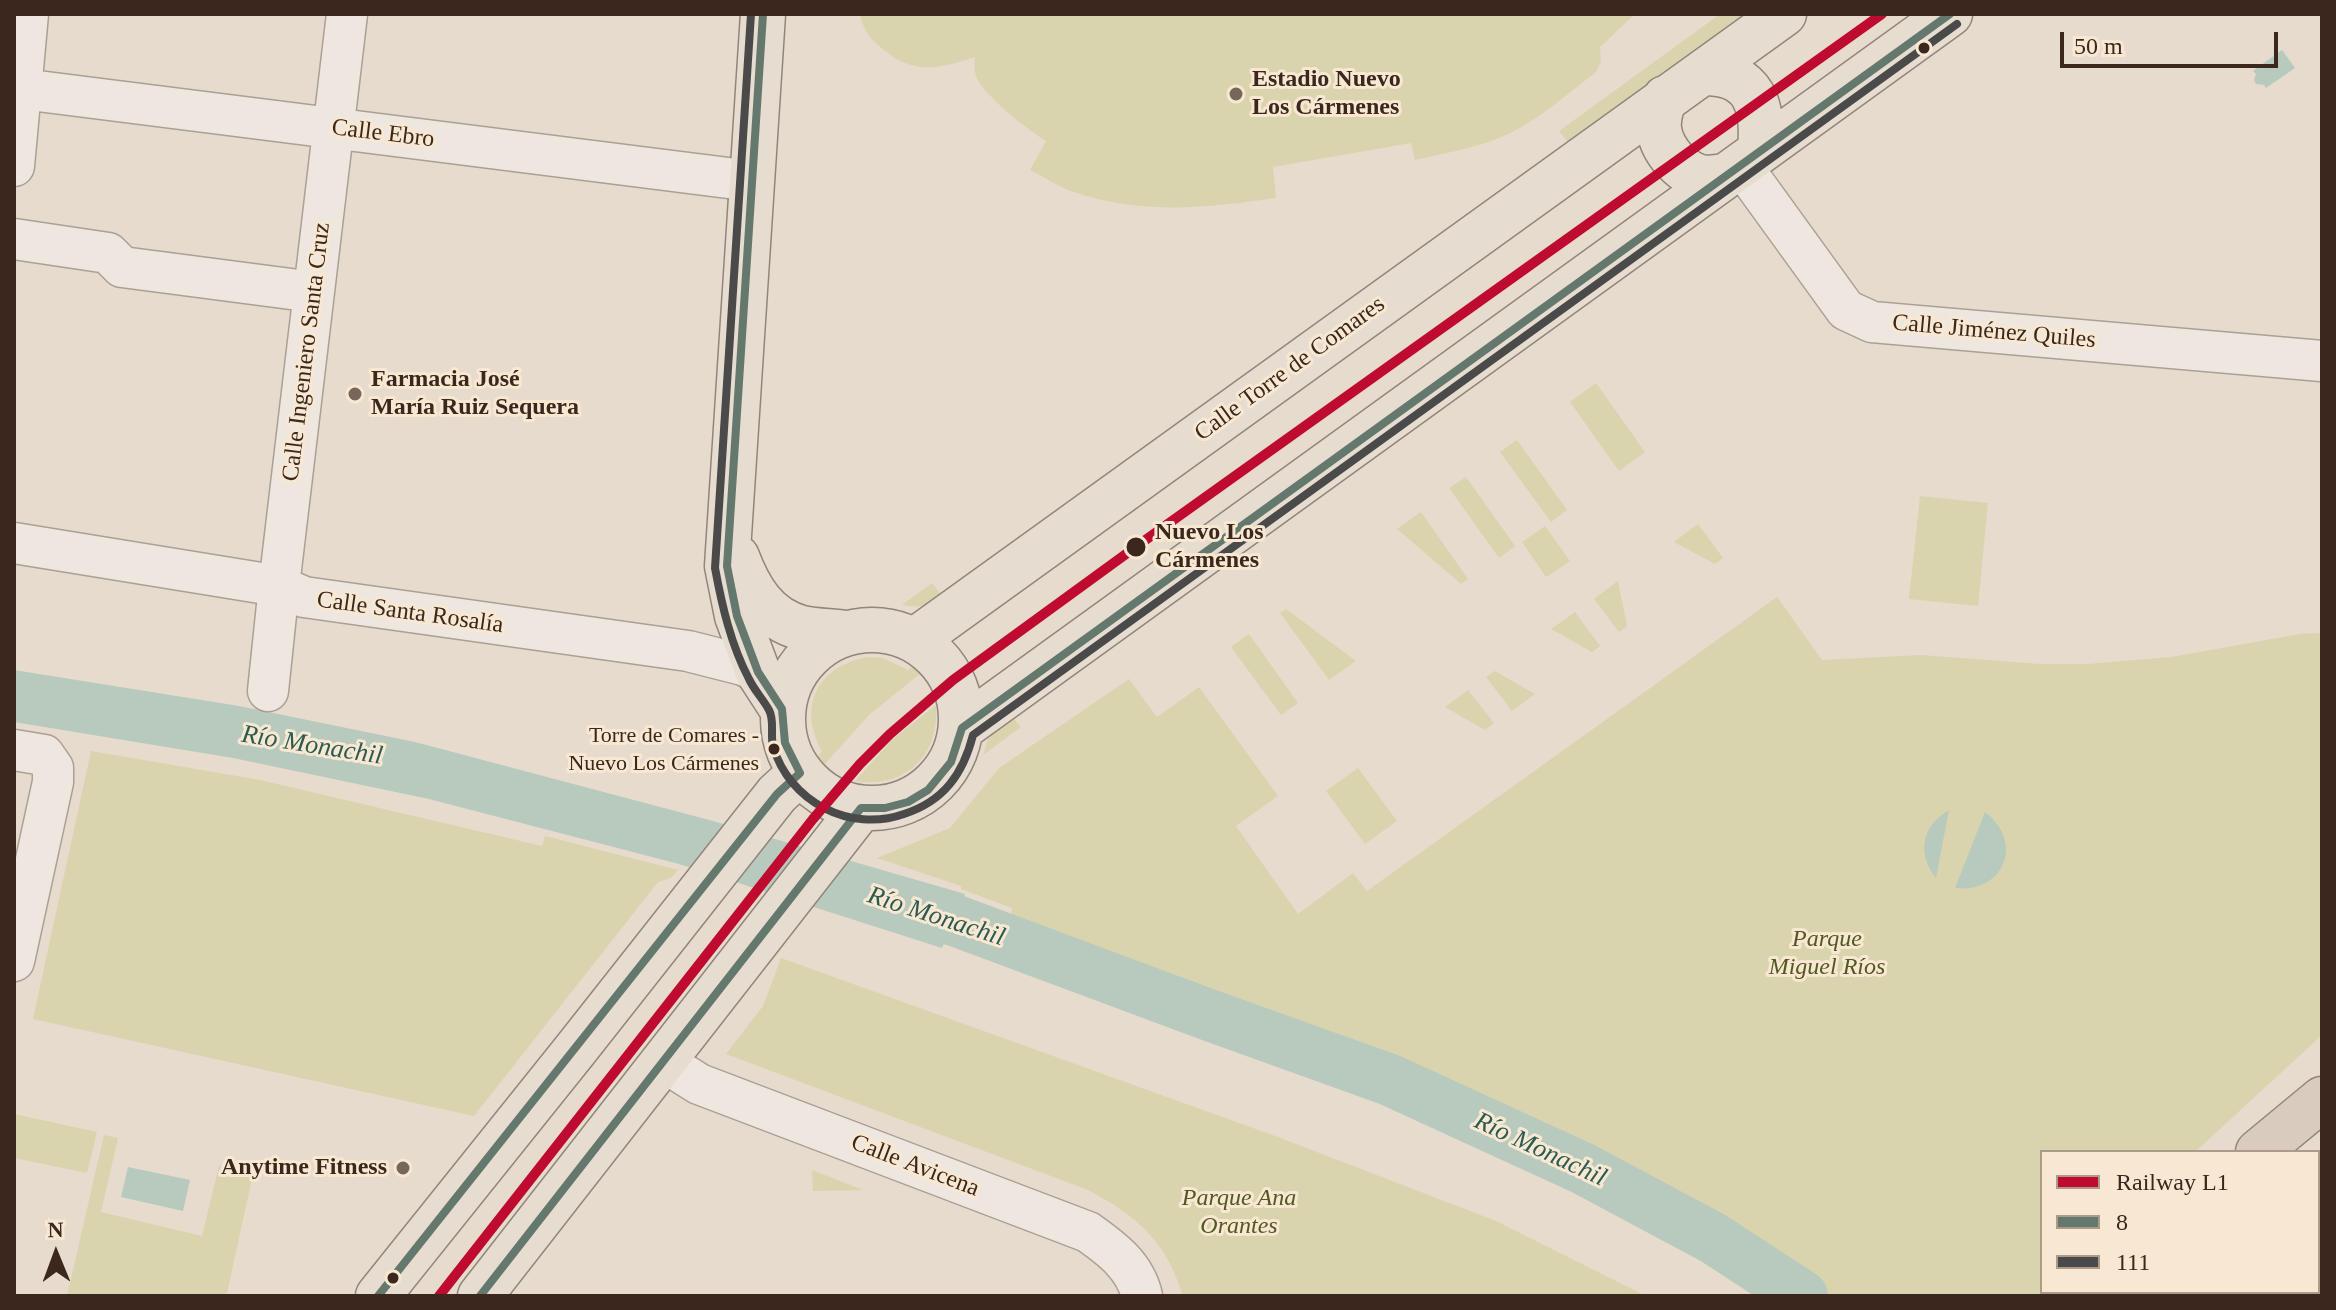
<!DOCTYPE html>
<html>
<head>
<meta charset="utf-8">
<style>
  body { margin:0 }
  #map { position:relative; width:2336px; height:1310px; overflow:hidden; background:#e6dbcc; font-family:"Times New Roman",serif }
  canvas { display:block }
  .frame { position:absolute; inset:0; border:16px solid #3b271d; pointer-events:none }
  .legend { position:absolute; left:2040px; top:1150px; width:280px; height:144px; box-sizing:border-box; background:#f8e8d2; border:2px solid #ac9b8a; margin:0; padding:10px 14px; list-style:none; font-size:24px; color:#3b271d }
  .legend li { display:flex; align-items:center; gap:16px; height:40px }
  .legend b { width:40px; border:2px solid #ac9b8a }
  .north { position:absolute; left:16px; top:1214px; width:80px; height:80px; -webkit-text-stroke:6px #f8e8d2; paint-order:stroke; rotate:359deg; font-size:22px; font-weight:700; line-height:32px; text-align:center; color:#3b271d }
  .north::after { content:''; display:block; margin:auto; width:28px; height:36px; background:#3b271d; clip-path:polygon(50% 0,100% 100%,50% 72%,0 100%) }
  .scale { position:absolute; left:2060px; top:32px; width:218px; height:36px; box-sizing:border-box; border:4px solid #3b271d; border-top:0; padding-left:10px; font-size:24px; line-height:28px; white-space:nowrap; color:#3b271d; -webkit-text-stroke:6px #f8e8d2; paint-order:stroke }
</style>
</head>
<body>
<div id="map">
<canvas width="2336" height="1310"></canvas>
<div class="frame"></div>
<ul class="legend">
<li><b style="height:10px;background:#c00b31"></b>Railway L1</li>
<li><b style="height:10px;background:#64786e"></b>8</li>
<li><b style="height:10px;background:#4a4a4a"></b>111</li>
</ul>
<div class="north">N</div>
<div class="scale">50 m</div>
</div>
<script>
const ctx = document.querySelector('canvas').getContext('2d');
ctx.lineJoin = 'round';
function fill(path, color) { ctx.fillStyle = color; ctx.fill(path, 'evenodd'); }
function strokePath(path, color, width, dash) { ctx.strokeStyle = color; ctx.lineWidth = width; ctx.lineCap = dash ? 'butt' : 'round'; ctx.setLineDash(dash || []); ctx.stroke(path); }
function drawText(font, color, halo, rows, align = 'center') {
  ctx.font = font + ' "Times New Roman",serif'; ctx.lineWidth = 6; ctx.setLineDash([]); ctx.textBaseline = 'middle'; ctx.strokeStyle = halo; ctx.fillStyle = color; for (const [text, x, y, turn = 0] of rows) {
    ctx.save(); ctx.translate(x, y); ctx.rotate((+turn || 0) * Math.PI / 180); ctx.textAlign = isNaN(turn) ? turn : align; if (halo) ctx.strokeText(text, 0, 0); ctx.fillText(text, 0, 0); ctx.restore();
  }
}
fill(new Path2D(`
  M860,14H1635L1600,47L1601,62L1596,72C1567,94 1538,121 1504,136C1476,148 1445,153 1415,160L1411,143L1273,167L1276,198C1208,208 1140,215 1074,192C1059,187 1044,177 1030,170L1046,141C1028,130 990,100 979,82C974,75 974,65 975,57C941,68 915,76 884,50C869,37 865,34 860,14Z
  M1720,14H1753L1571,146L1559,131Z
  M1596,383L1645,452L1619,471L1570,402Z
  M1517,440L1567,510L1551,522L1500,452Z
  M1466,477L1515,546L1499,558L1449,488Z
  M1920,496L1988,503L1978,606L1909,599Z
  M1421,512L1468,579L1461,584L1397,529Z
  M1698,524L1723,558L1715,564L1674,542Z
  M1545,526L1570,561L1546,577L1522,542Z
  M1618,581L1627,626L1619,632L1594,599Z
  M932,583L944,598C930,606 919,608 902,605Z
  M1777,597L1822,660L1921,655L2040,664H2088L2171,657L2300,634L2322,633V1035L2195,1152H2042V1292H2047L2043,1296H1828L1720,1227L1534,1132L1347,1051L1010,921L1012,908L961,889V886L877,858L950,828L999,768L1129,679L1157,717L1199,687L1278,796L1236,826L1298,914L1353,873L1367,891Z
  M1286,609L1356,661L1329,680L1280,613Z
  M1575,612L1600,646L1592,652L1551,629Z
  M1249,634L1298,703L1281,715L1231,647Z
  M868,657L883,658L908,670L913,666L921,673L869,715L824,765L817,757L822,751C797,706 818,666 868,657Z
  M1495,671L1535,694L1512,711L1486,677Z
  M1468,690L1494,723L1485,730L1445,707Z
  M936,705C940,755 906,789 855,781L892,740Z
  M1011,716L1021,727L983,755L991,730Z
  M91,751L260,780L542,846L545,836L678,870L671,878L658,882L474,1116L33,1019Z
  M1358,768L1397,821L1365,844L1326,791Z
  M781,958L1278,1137L1496,1221L1646,1296H1183C1167,1242 1137,1216 1088,1190L726,1054L763,1006Z
  M14,1114L97,1132L87,1173L14,1158Z
  M104,1135L118,1138L101,1212L202,1236L219,1166L253,1174L227,1293L218,1296H67Z
  M812,1170L863,1190L813,1191Z`), '#dad4ae');
fill(new Path2D(`
  M2282,50L2295,68L2266,88L2264,85L2256,84L2254,80L2256,74L2253,71Z
  M14,670L239,706L415,742L713,821L965,894L942,948L679,864L429,799L233,758L14,722Z
  M1949,810L1936,878C1916,853 1922,826 1949,810Z
  M1985,812C2025,842 2004,894 1955,888Z
  M128,1167L190,1180L183,1211L121,1197Z`), '#b8cabd');
strokePath(new Path2D(`
  M887,900L954,920L1209,1015L1390,1080L1582,1168L1713,1238L1802,1296`), '#b8cabd', 52);
const minor = new Path2D(`
  M14,88L752,181
  M1741,165L1846,310L1872,322L2322,361
  M14,166L28,14
  M14,239L108,253L122,267L314,292
  M14,543L279,586L304,597L688,651L743,665L758,672
  M268,691L279,586L347,14
  M14,750L44,755L53,768V782L14,961
  M664,1062L699,1084L1088,1232C1112,1249 1135,1266 1142,1296`);
const major = new Path2D(`
  M763,14L727,566L737,616L758,672L782,709
  M1704,73C1755,73 1764,106 1760,150
  M1665,98C1661,108 1658,119 1659,129C1662,151 1683,175 1705,178C1711,178 1718,177 1724,176
  M737,557C749,589 766,619 802,628C816,631 832,631 846,633
  M783 719a89 89 0 1 1 178 0a89 89 0 1 1-178 0Z
  M915,640L1784,14
  M962,728L1950,14
  M378,1296L576,1049L777,794L800,773
  M480,1296L861,808`);
const highway = new Path2D(`
  M2258,1152L2322,1099
  M2318,1224L2322,1221
  M2080,1296L2085,1292
  M2219,1296L2225,1292`);
strokePath(minor, '#aba096', 43);
strokePath(major, '#90867c', 47);
strokePath(highway, '#90867c', 47);
strokePath(minor, '#eee7df', 40);
strokePath(major, '#e6dccf', 44);
strokePath(highway, '#d9cbbe', 44);
strokePath(new Path2D(`
  M378,1296L777,794L800,773L785,743L782,709L758,672L737,616L727,566L763,14
  M480,1296L861,808H885L908,802L928,790L951,762L962,728L1950,14`), '#64786e', 8);
strokePath(new Path2D(`
  M751,14L715,568C722,606 731,645 749,679C754,690 763,699 769,710C775,721 770,734 773,746C789,802 850,833 904,814C944,801 963,774 973,735L1957,24`), '#4a4a4a', 8);
strokePath(new Path2D(`
  M439,1296L813,819L860,764L890,734L953,680L1137,546L1882,14`), '#c00b31', 10);
for (const [x, y, r, color] of [
  [1924,48,7,"#3b271d"],
  [1236,94,8,"#77665a"],
  [355,394,8,"#77665a"],
  [1136,547,11,"#3b271d"],
  [774,749,7,"#3b271d"],
  [403,1168,8,"#77665a"],
  [393,1278,7,"#3b271d"]
]) { const dot = new Path2D(); dot.arc(x, y, r, 0, 2 * Math.PI); ctx.fillStyle = color; ctx.fill(dot); strokePath(dot, '#f8e8d2', 3); }
drawText('22px', '#3b271d', '#f8e8d2', [
  ["Torre de Comares -",759,736],
  ["Nuevo Los Cármenes",759,764]
], 'right');
drawText('bold 24px', '#3b271d', '#f8e8d2', [
  ["Estadio Nuevo",1252,80],
  ["Los Cármenes",1252,108],
  ["Farmacia José",371,380],
  ["María Ruiz Sequera",371,408],
  ["Anytime Fitness",387,1168,"right"]
], 'left');
drawText('24px', '#3b271d', '#f8e8d2', [
  ["Calle Ebro",383,134,7],
  ["Calle Jiménez Quiles",1994,332,5],
  ["Calle Ingeniero Santa Cruz",307,352,-83],
  ["Calle Torre de Comares",1290,369,-36],
  ["Calle Santa Rosalía",410,613,8],
  ["Calle Avicena",915,1166,21]
]);
drawText('bold 24px', '#3b271d', '#f8e8d2', [
  ["Nuevo Los",1155,533],
  ["Cármenes",1155,561]
], 'left');
drawText('italic 24px', '#525822', '#f8e8d2', [
  ["Parque",1827,940],
  ["Miguel Ríos",1827,968],
  ["Parque Ana",1239,1199],
  ["Orantes",1239,1227]
]);
drawText('italic 26px', '#2b5b52', '#f8e8d2', [
  ["Río Monachil",312,746,9],
  ["Río Monachil",936,917,18],
  ["Río Monachil",1540,1150,25]
]);
</script>
</body>
</html>
